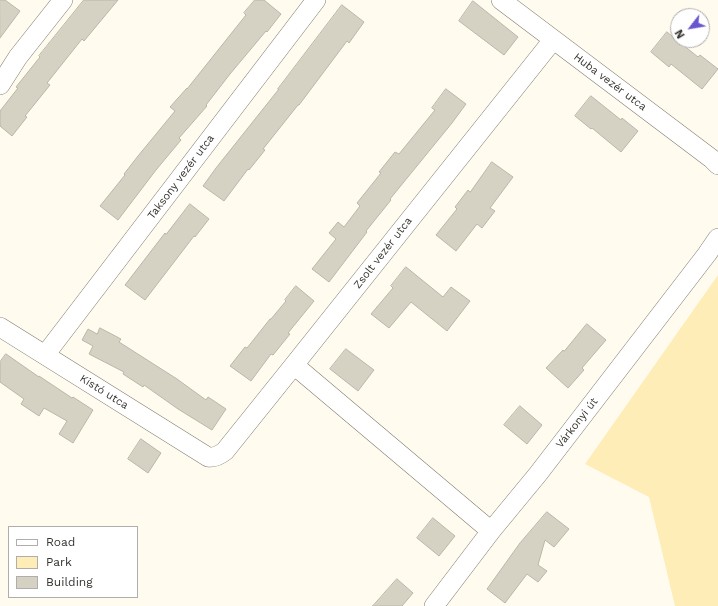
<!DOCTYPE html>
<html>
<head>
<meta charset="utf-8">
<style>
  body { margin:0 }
  #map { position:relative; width:718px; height:606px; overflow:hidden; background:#fffbef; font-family:"Work Sans",sans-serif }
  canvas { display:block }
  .legend { position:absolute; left:8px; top:526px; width:130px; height:72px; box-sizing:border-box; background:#fff; border:1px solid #afaeac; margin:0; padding:5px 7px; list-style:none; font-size:12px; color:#36342f }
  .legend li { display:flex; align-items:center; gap:8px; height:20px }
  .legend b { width:20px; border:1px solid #afaeac }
  .north { position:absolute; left:670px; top:8px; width:40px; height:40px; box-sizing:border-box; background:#fff; border:1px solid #afaeac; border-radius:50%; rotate:239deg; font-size:11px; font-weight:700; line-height:16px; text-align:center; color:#36342f }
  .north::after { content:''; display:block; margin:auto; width:14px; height:18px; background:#6b55cf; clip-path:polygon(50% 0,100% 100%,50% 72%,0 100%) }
</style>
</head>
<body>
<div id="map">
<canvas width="718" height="606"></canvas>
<ul class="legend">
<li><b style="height:5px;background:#fff"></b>Road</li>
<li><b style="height:11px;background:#feedb7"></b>Park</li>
<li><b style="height:11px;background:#d6d2c3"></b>Building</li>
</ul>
<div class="north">N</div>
</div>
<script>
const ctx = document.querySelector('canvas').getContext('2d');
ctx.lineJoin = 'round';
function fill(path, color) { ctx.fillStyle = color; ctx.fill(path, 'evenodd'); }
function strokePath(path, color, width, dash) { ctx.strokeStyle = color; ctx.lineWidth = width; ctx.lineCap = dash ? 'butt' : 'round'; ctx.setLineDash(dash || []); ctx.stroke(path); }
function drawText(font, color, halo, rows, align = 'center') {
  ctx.font = font + ' "Work Sans",sans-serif'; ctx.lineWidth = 3; ctx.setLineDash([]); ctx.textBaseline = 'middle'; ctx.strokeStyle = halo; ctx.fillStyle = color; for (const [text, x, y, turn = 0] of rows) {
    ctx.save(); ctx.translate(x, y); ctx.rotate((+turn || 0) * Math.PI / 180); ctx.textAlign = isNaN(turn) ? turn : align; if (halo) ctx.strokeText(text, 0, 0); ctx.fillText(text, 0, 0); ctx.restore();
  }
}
fill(new Path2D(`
  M718,275V606H675L649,497L585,464Z`), '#feedb7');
const building = new Path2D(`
  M0,0H5L20,11L0,38Z
  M84,0H118L84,41L82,39L47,83L50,85L25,116L27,117L12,136L0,126V111L18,88L16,87L40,57L39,56Z
  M255,0H264L281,14L267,32L266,31L230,74L206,105L207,106L179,138L181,140L156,170L118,220L100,206L125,175L124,174L138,156L175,111L170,107L187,88V89L246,15L244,13Z
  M473,1L518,37L504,55L459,21Z
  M342,5L364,22L349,43L347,41L299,105H298L263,149L265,150L249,170L248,169L224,201L203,186L216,168L279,89H278Z
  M667,32L698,57L700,55L718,69L702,89L671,64L669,67L651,52Z
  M446,89L466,104L452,123L390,199L391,200L366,231L367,232L329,282L312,269L336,239L329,233L338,222L344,227L360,206L357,203L381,173L379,172L395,152L399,154L435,110L432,108Z
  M591,96L621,120L622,118L638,131L621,152L592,128L591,129L575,116Z
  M492,162L513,177L490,208L495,211L482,228L477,224L456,251L436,235L457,209L455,207L468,190L470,192Z
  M190,204L209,219L195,237L194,236L145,300L125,285L165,233L166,234Z
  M406,267L443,297L451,287L470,301L447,331L411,302L389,328L371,314L393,288L391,286Z
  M296,286L314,301L288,333L290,334L273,355L271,354L251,381L230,366L245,347L247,348L270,319H271L286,301L285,300Z
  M587,324L606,340L582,368L584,370L568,388L546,368L563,350L564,351Z
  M100,328L121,339L119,342L177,379L206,400L208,397L226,409L212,430L178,409L144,385L143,387L123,374L124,372L89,354L93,346L82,340L88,329L97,334Z
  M346,349L374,370L358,391L330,369Z
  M6,354L39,377V376L72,398L73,397L93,410L73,443L59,434L67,421L44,408L39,416L21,404L24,399L0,382V362Z
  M520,406L542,425L527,444L504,425Z
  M141,439L161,453L148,473L128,459Z
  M547,512L569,529L554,547L545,540L538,565L547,571L538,582L527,574L505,603L487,589L520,543Z
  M433,518L455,536L439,556L417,538Z
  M397,579L413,593L402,606H373Z`);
fill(building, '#d6d2c3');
strokePath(building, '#bab6a8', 1);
const minor = new Path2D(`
  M501,0L712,159L718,165
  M0,85L18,57L63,0
  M0,327L208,457C215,458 220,455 225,451L294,365L553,40
  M45,355L316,0
  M294,365L491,531
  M434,606L491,531L538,474L707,254L718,238`);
strokePath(minor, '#807c6f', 20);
strokePath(minor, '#fff', 19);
drawText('11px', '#36342f', '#fff', [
  ["Huba vezér utca",610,82,37],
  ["Taksony vezér utca",181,177,-53],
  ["Zsolt vezér utca",383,253,-52],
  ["Kistó utca",104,392,32],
  ["Várkonyi út",577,423,-52]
]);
</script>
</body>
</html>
